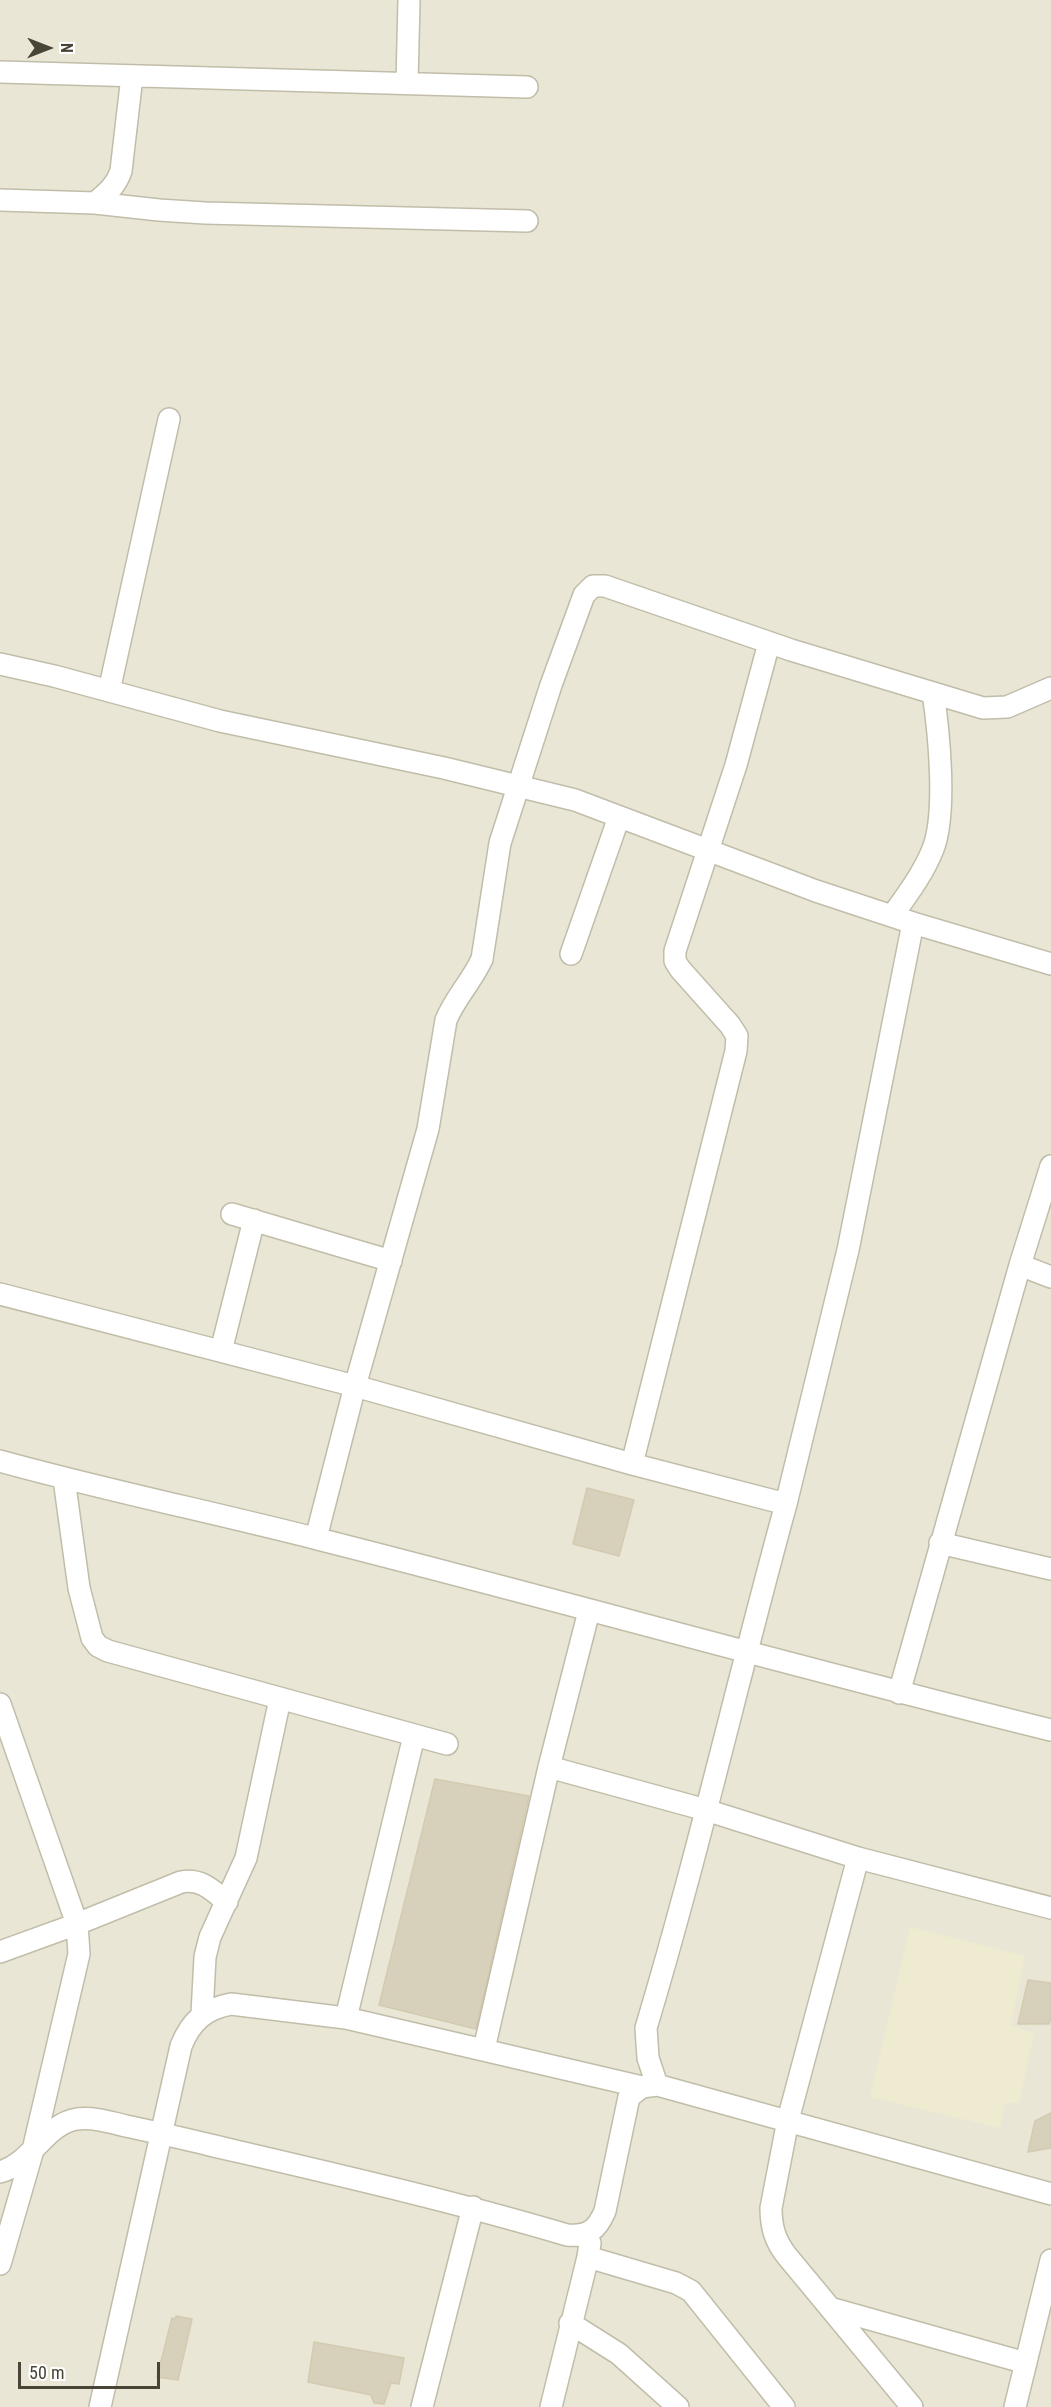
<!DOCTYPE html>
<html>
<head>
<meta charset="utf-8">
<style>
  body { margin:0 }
  #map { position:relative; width:1051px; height:2407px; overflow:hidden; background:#f5f3e7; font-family:"Roboto Condensed",sans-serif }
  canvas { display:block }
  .north { position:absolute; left:18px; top:18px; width:60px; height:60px; -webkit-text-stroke:4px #fff; paint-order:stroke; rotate:90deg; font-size:16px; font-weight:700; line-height:24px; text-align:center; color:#494436 }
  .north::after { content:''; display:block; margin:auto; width:21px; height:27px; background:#494436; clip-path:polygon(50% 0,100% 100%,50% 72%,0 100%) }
  .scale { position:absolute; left:18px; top:2362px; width:142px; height:27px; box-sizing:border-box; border:3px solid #494436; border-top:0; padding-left:8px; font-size:18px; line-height:21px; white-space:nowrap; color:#494436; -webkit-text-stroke:4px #fff; paint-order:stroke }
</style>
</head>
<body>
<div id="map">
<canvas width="1051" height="2407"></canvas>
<div class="north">N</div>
<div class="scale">50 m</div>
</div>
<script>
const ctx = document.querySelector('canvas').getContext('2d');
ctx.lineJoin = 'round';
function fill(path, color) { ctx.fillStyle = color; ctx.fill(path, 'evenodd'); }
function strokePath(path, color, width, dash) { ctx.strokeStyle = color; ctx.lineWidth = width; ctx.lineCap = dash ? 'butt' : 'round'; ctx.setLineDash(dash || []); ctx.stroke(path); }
fill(new Path2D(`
  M0,0H1051V2407H0Z`), '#e9e6d5');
fill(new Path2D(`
  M910,1927L1025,1956L1011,2025L1034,2034L1019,2103H1005L1000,2128L870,2097Z`), '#efebd0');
const building = new Path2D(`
  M587,1488L634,1500L619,1556L573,1544Z
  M435,1779L529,1796L476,2029L379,2005Z
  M1028,1980L1051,1983V2017L1049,2024H1018Z
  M1051,2113V2148L1028,2152L1035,2121Z
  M176,2316L192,2319L178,2380L157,2377L172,2318L175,2319Z
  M314,2342L404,2358L399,2384L391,2383L384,2404L374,2403L371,2395L308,2382Z`);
fill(building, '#d7d1bc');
strokePath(building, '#d3caaf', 1.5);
const minor = new Path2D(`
  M0,72L527,87
  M407,83L409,0
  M0,200L95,203L159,210L205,213L527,221
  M95,203C107,193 116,186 121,171L132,76
  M0,664L54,676L220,721L444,768L575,800L816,891L913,923L1051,964
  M109,691L169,419
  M892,916C907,895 923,874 933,849C947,813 939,732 933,693
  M571,954L619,817
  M232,1214L391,1261
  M1020,1265L1051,1277
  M0,1294L355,1386L632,1464L786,1504L848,1250L913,923
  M221,1351L254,1220
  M0,1461C105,1490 212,1512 318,1539C563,1601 806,1670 1051,1730
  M632,1464L736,1051L737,1036L730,1025L680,969L675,961V951L736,765L769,643
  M64,1479L79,1588L92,1638L98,1646L108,1651L447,1744
  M316,1538L355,1386L428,1129L446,1020C455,998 472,981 482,959L500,843L551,685L584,595L593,586H605L791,650L983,708L1007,707L1051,688
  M940,1543L1051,1569
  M899,1693L1020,1265L1051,1166
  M0,1704L77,1924L79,1954L33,2150L0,2264
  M549,1767L706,1810L858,1858L1051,1908
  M858,1858L788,2120L771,2208C771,2227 775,2241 787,2256L912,2407
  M0,1952L77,1924L181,1882C201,1878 212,1890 227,1902
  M202,2014L205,1957L210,1937L246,1858L280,1699
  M346,2018L414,1736
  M484,2049L549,1767L589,1611
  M657,2085L648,2058L646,2028C698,1855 738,1678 786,1504
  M0,2172C32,2163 45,2124 77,2119C93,2117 110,2122 126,2126C154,2132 182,2138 210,2145C330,2173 449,2200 567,2235C588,2237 597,2230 605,2211L629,2097L642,2087L657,2085L1051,2194
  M588,2257L676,2283L691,2291L784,2407
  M830,2308L1026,2363
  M570,2323L619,2354L678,2407
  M100,2407L181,2046C191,2021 205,2009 231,2004L346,2018L642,2087
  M422,2407L473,2207
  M551,2407L588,2257L590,2243
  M1015,2407L1051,2260`);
strokePath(minor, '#c1bda9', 24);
strokePath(minor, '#fff', 21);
</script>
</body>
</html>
